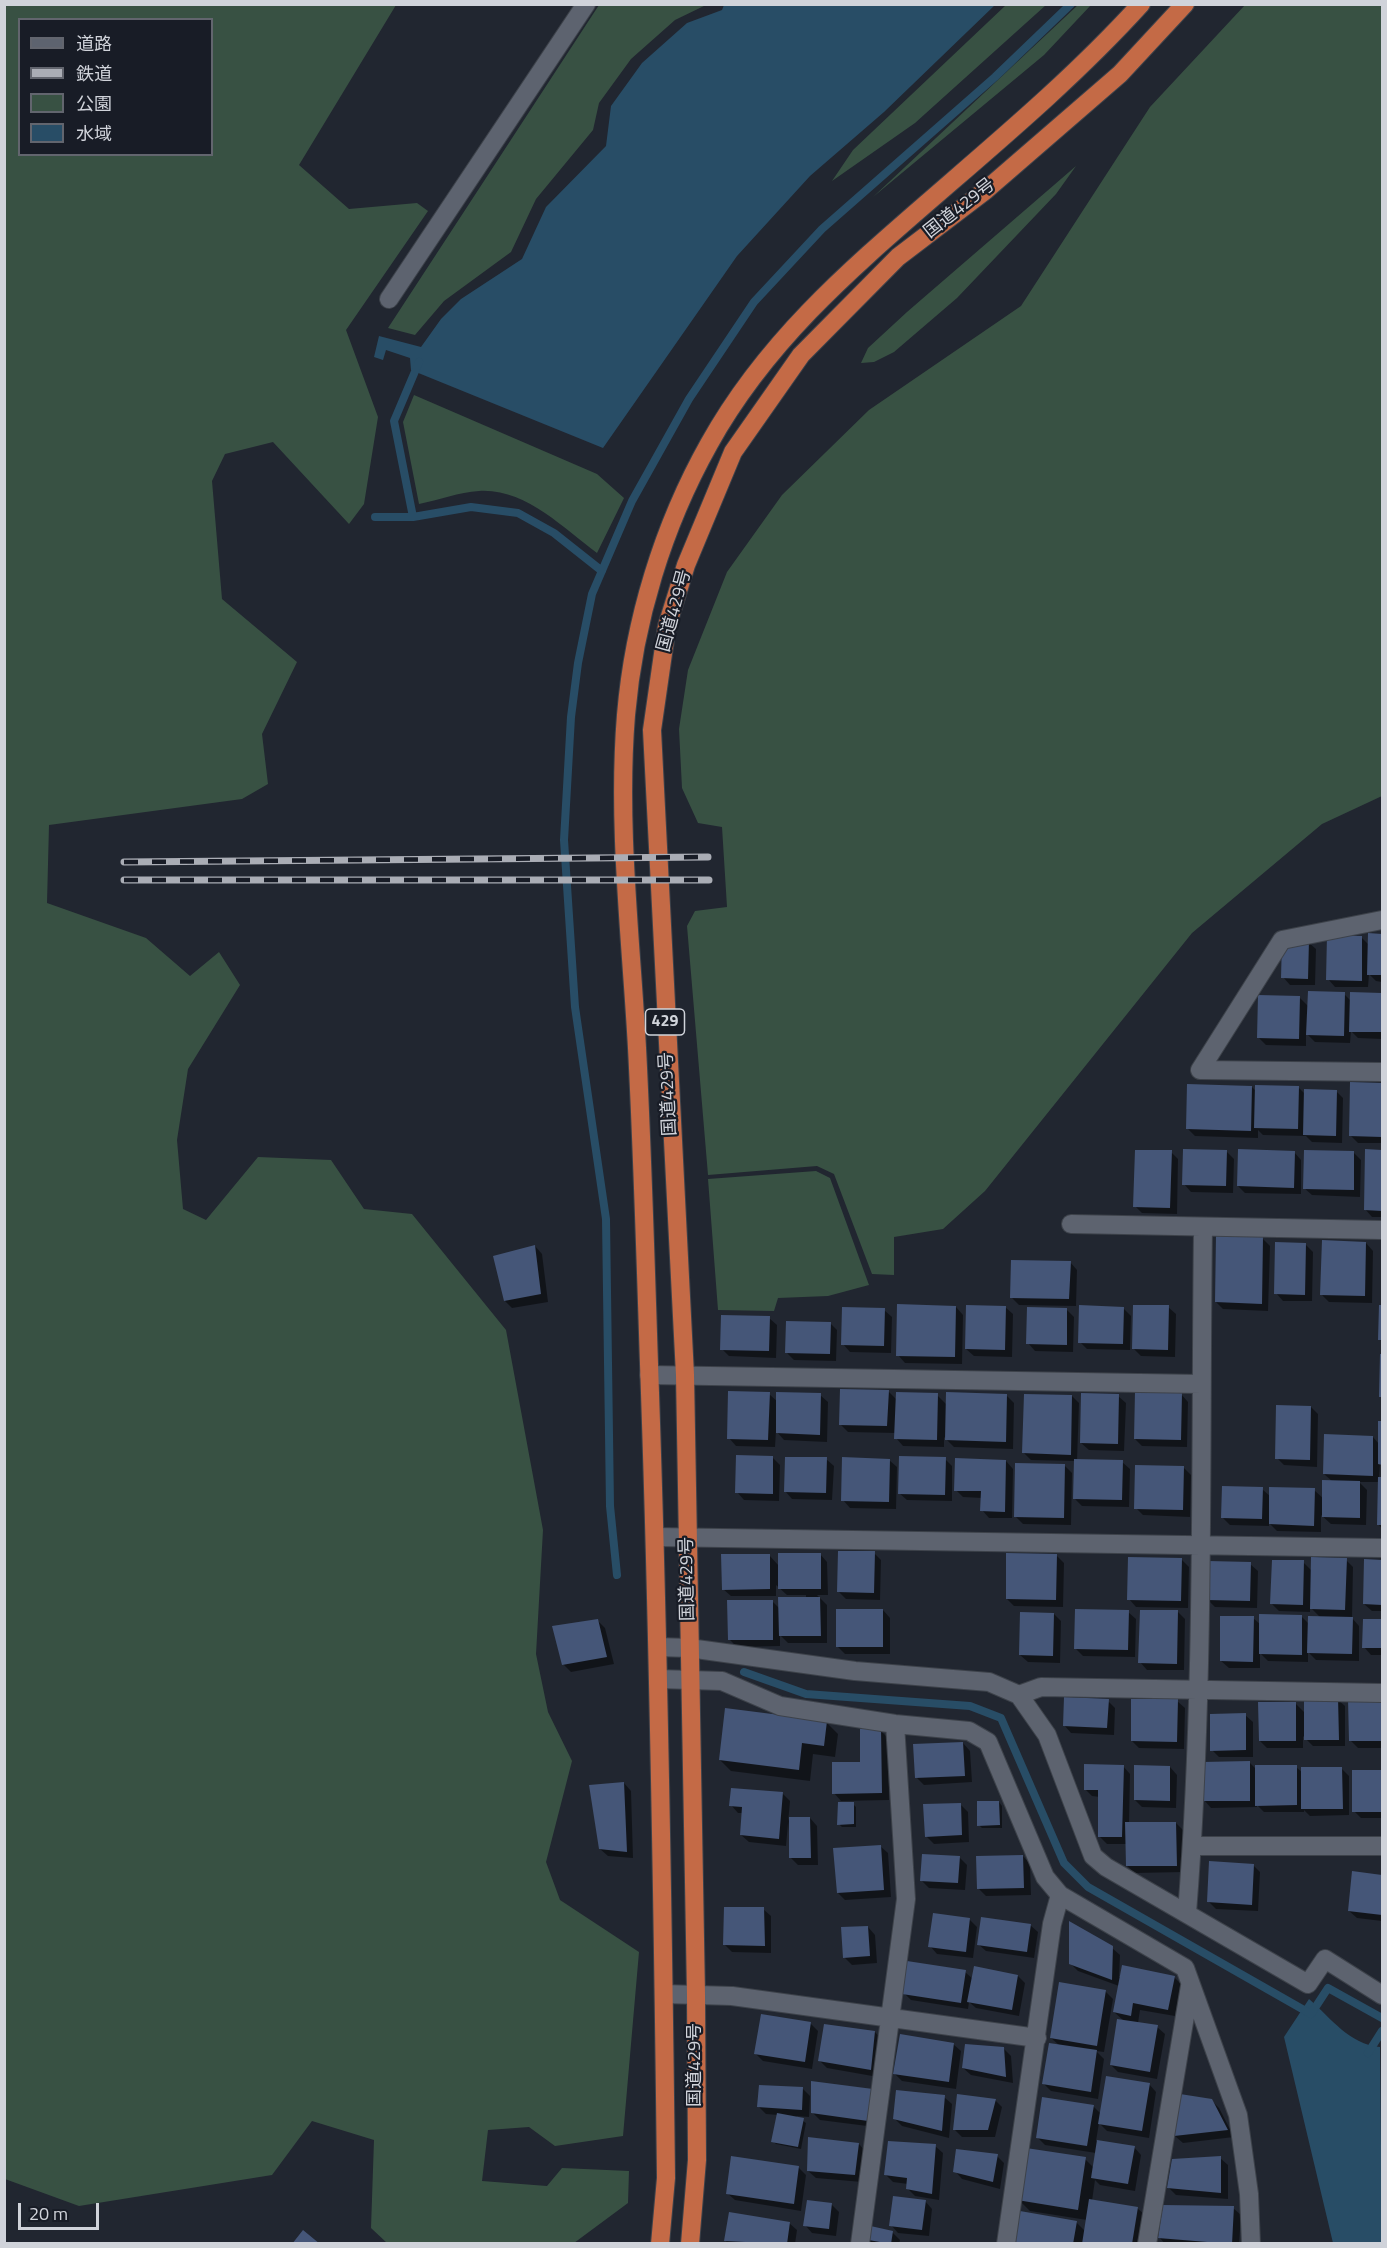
<!DOCTYPE html>
<html>
<head>
<meta charset="utf-8">
<style>
  body { margin:0 }
  #map { position:relative; width:1387px; height:2248px; overflow:hidden; background:#212630; font-family:"Titillium Web","Noto Sans JP",sans-serif }
  canvas { display:block }
  .frame { position:absolute; inset:0; border:6px solid #d0d3da; pointer-events:none }
  .legend { position:absolute; left:18px; top:18px; width:195px; height:138px; box-sizing:border-box; background:#181c26; border:2px solid #62656e; margin:0; padding:8px 10px; list-style:none; font-size:18px; color:#d0d3da }
  .legend li { display:flex; align-items:center; gap:12px; height:30px }
  .legend b { width:30px; border:2px solid #62656e }
  .scale { position:absolute; left:18px; top:2203px; width:81px; height:27px; box-sizing:border-box; border:3px solid #d0d3da; border-top:0; padding-left:8px; font-size:18px; line-height:21px; white-space:nowrap; color:#d0d3da; -webkit-text-stroke:4px #181c26; paint-order:stroke }
</style>
</head>
<body>
<div id="map">
<canvas width="1387" height="2248"></canvas>
<div class="frame"></div>
<ul class="legend">
<li><b style="height:8px;background:#5d636f"></b>道路</li>
<li><b style="height:8px;background:#aaadb5"></b>鉄道</li>
<li><b style="height:16px;background:#385143"></b>公園</li>
<li><b style="height:16px;background:#284d66"></b>水域</li>
</ul>
<div class="scale">20 m</div>
</div>
<script>
const ctx = document.querySelector('canvas').getContext('2d');
ctx.lineJoin = 'round';
function fill(path, color) { ctx.fillStyle = color; ctx.fill(path, 'evenodd'); }
function strokePath(path, color, width, dash) { ctx.strokeStyle = color; ctx.lineWidth = width; ctx.lineCap = dash ? 'butt' : 'round'; ctx.setLineDash(dash || []); ctx.stroke(path); }
function drawText(font, color, halo, rows, align = 'center') {
  ctx.font = font + ' "Titillium Web","Noto Sans JP",sans-serif'; ctx.lineWidth = 4.5; ctx.setLineDash([]); ctx.textBaseline = 'middle'; ctx.strokeStyle = halo; ctx.fillStyle = color; for (const [text, x, y, turn = 0] of rows) {
    ctx.save(); ctx.translate(x, y); ctx.rotate((+turn || 0) * Math.PI / 180); ctx.textAlign = isNaN(turn) ? turn : align; if (halo) ctx.strokeText(text, 0, 0); ctx.fillText(text, 0, 0); ctx.restore();
  }
}
fill(new Path2D(`
  M1079,4L1091,5L1044,55L873,197Z
  M4,5H396L299,165L349,209L417,203L428,211L346,330L378,417L364,504L349,524L273,442L225,454L212,481L222,599L297,662L262,734L268,784L242,799L49,825L47,903L146,938L190,976L219,952L240,985L188,1069L177,1140L183,1209L206,1220L258,1157L331,1160L364,1209L412,1214L506,1330L543,1530L536,1654L548,1712L572,1761L546,1862L560,1900L639,1952L623,2136L555,2146L529,2127L488,2130L482,2181L547,2186L562,2168L629,2171L628,2203L574,2243H387L371,2228L374,2140L312,2121L272,2175L79,2206L5,2179ZM20,20H212V154H20Z
  M599,5H706L675,20L631,59L599,103L593,130L536,199L511,252L444,301L415,335L388,328Z
  M1006,5H1046L915,123L832,181L853,150Z
  M1245,5H1382V796L1322,824L1192,933L985,1191L943,1229L894,1237V1275L872,1274L834,1174L817,1166L708,1175L687,926L695,911L727,907L722,827L698,823L682,788L679,729L688,670L727,572L782,495L869,410L1021,306L1150,107Z
  M1076,166L1056,194L957,298L894,352L874,362L861,363L868,348L907,312Z
  M414,395L597,474L624,498L597,553C563,528 525,488 479,491C459,492 439,500 419,504L403,422Z
  M816,1171L830,1178L869,1285L828,1296L778,1298L774,1311L718,1310L708,1179Z`), '#385143');
fill(new Path2D(`
  M724,5H995L884,112L810,176L737,256L603,448L411,370L410,358L386,350L383,360L374,357L379,336L421,347L441,319L461,299L522,259L546,207L606,146L611,106L642,63L687,23L722,10Z
  M1309,1999C1332,2019 1349,2044 1380,2047L1382,2243H1333L1284,2037Z`), '#284d66');
fill(new Path2D(`
  M1370,935H1382V982L1376,981L1369,974L1368,987H1335L1328,979L1362,938L1369,945Z
  M1308,942L1316,949L1315,985H1290L1283,977Z
  M1344,994L1352,1002V994H1382V1039L1358,1038L1351,1031L1350,1043L1315,1042L1306,1033V1046L1266,1045L1259,1038L1299,997L1309,1007Z
  M1352,1083L1382,1084V1143H1358L1350,1135Z
  M1252,1087L1257,1092L1298,1087L1306,1095L1336,1091L1343,1098L1342,1143L1312,1142L1306,1136L1263,1135L1258,1130V1138L1195,1136L1188,1129Z
  M1366,1151H1382V1217H1372L1365,1209Z
  M1171,1152L1178,1159L1177,1214L1142,1213L1135,1206Z
  M1227,1152L1234,1159L1233,1193L1191,1192L1184,1184Z
  M1294,1152L1301,1160V1194L1245,1193L1238,1186Z
  M1354,1153L1361,1160L1360,1197L1312,1195L1304,1188Z
  M1262,1238L1270,1246L1268,1311L1223,1309L1216,1302Z
  M1366,1243L1373,1251L1372,1303L1329,1302L1322,1295Z
  M1306,1245L1313,1252L1312,1301H1283L1276,1293Z
  M535,1246L542,1254L548,1302L512,1308L505,1301Z
  M1070,1262L1077,1270L1076,1306L1019,1305L1011,1297Z
  M1381,1306L1382,1307V1342L1380,1339Z
  M956,1307L963,1315L962,1364L905,1363L898,1355Z
  M1005,1307L1013,1314L1012,1357L974,1356L966,1349Z
  M1168,1307L1176,1314L1175,1357L1141,1356L1134,1349Z
  M1123,1308L1131,1316L1130,1350L1087,1349L1080,1342Z
  M884,1310L892,1317L891,1353L850,1352L843,1344Z
  M1067,1310L1074,1317L1073,1352L1035,1351L1028,1343Z
  M769,1318L777,1325L776,1358L729,1356L722,1349Z
  M830,1323L837,1330L836,1361L794,1360L787,1353Z
  M888,1391L897,1400L937,1395L947,1405L1006,1395L1014,1403L1013,1449L954,1447L944,1437V1447L903,1446L896,1438V1433L848,1432L840,1424Z
  M769,1394L778,1402L820,1395L828,1402L827,1442L784,1440L776,1431L775,1447L736,1446L729,1438Z
  M1181,1394L1188,1402L1187,1447L1142,1446L1135,1439Z
  M1072,1396L1079,1403L1077,1461L1122,1462L1130,1469L1129,1507L1082,1506L1075,1499L1076,1461L1031,1460L1024,1453Z
  M1118,1396L1126,1403L1124,1451L1089,1450L1081,1443Z
  M1311,1407L1318,1414L1317,1467L1284,1465L1277,1458Z
  M1380,1423H1382V1467L1380,1464L1379,1478H1382V1529L1379,1525L1380,1482H1359L1367,1490L1366,1525L1331,1524L1321,1515V1532L1277,1531L1269,1523V1526L1230,1525L1223,1518L1262,1489L1271,1497L1314,1490L1324,1499L1333,1482L1324,1474L1373,1437L1379,1444Z
  M773,1458L780,1465L779,1501L744,1500L737,1492Z
  M826,1459L834,1466L832,1500L792,1499L785,1491Z
  M945,1459L952,1466V1501L907,1500L899,1493Z
  M889,1460L897,1467L896,1509L850,1508L843,1500Z
  M1006,1461L1013,1469L1012,1518H989L982,1510V1498L963,1497L956,1490Z
  M1064,1465L1072,1473L1071,1525L1023,1524L1015,1516Z
  M1184,1468L1191,1475L1190,1517L1143,1515L1136,1508Z
  M874,1553L881,1560L880,1600L846,1599L839,1592Z
  M820,1554L827,1562L828,1595H817L827,1605V1643H788L780,1635V1646L737,1647L729,1639L772,1601L780,1609L806,1598V1595H787L776,1585V1596H731L723,1589L769,1555L779,1566Z
  M1057,1556L1064,1563L1063,1607L1014,1606L1007,1599Z
  M1182,1560L1189,1567L1188,1608L1136,1607L1129,1599Z
  M1346,1560L1353,1567L1352,1618L1359,1626V1661L1316,1660L1308,1652V1662L1268,1661L1260,1653V1668H1229L1221,1661L1253,1618L1261,1625L1302,1617L1310,1625L1321,1618L1310,1607V1612L1279,1611L1272,1604L1303,1562L1312,1571Z
  M1365,1561H1382V1611H1372L1364,1604Z
  M1250,1564L1258,1571L1257,1608L1215,1607L1208,1600Z
  M883,1610L890,1618V1654H845L837,1646Z
  M1128,1612L1136,1619L1135,1657L1083,1656L1075,1648Z
  M1178,1612L1185,1619L1184,1670H1147L1140,1662Z
  M1054,1614L1061,1621L1060,1663L1028,1662L1020,1655Z
  M1365,1620L1382,1621V1655H1371L1364,1647Z
  M598,1621L605,1628L614,1664L571,1672L563,1664Z
  M1337,1699L1345,1706V1746H1313L1303,1736V1748H1267L1260,1741L1295,1703L1305,1713Z
  M1382,1700V1748H1358L1350,1740Z
  M1108,1701L1115,1708L1114,1735L1071,1733L1064,1725Z
  M1177,1701L1185,1708L1184,1749L1139,1748L1132,1741Z
  M1245,1715L1253,1722V1757H1219L1212,1750Z
  M826,1722L838,1734L835,1757L813,1754L810,1781L731,1771L720,1760Z
  M880,1730L888,1738L889,1800L841,1801L834,1793L862,1763Z
  M963,1743L970,1751L972,1782L924,1785L917,1778Z
  M1250,1763L1257,1770L1296,1767L1303,1773L1342,1769L1349,1776V1815L1310,1816L1304,1810V1812H1264L1257,1805V1807L1211,1808L1204,1800Z
  M1123,1766L1130,1774L1129,1823H1176L1183,1830L1184,1872L1135,1873L1127,1866V1844H1107L1099,1836L1100,1797L1092,1796L1085,1789Z
  M1170,1767L1177,1775L1176,1808L1142,1807L1135,1800Z
  M1353,1771H1382V1818H1361L1354,1811Z
  M624,1783L631,1791L633,1858L608,1856L600,1849Z
  M782,1793L790,1801L786,1846L749,1842L741,1835L743,1813H738L731,1805Z
  M999,1802L1002,1806V1828H982L979,1825Z
  M853,1804L856,1807V1827H842L839,1824Z
  M960,1804L968,1812L969,1842L934,1844L926,1836Z
  M810,1818L817,1826L818,1865H798L791,1858L788,1819Z
  M880,1846L888,1853L891,1897L845,1900L838,1893Z
  M1023,1856L1030,1864L1031,1895L986,1896L979,1889Z
  M959,1857L967,1865L965,1890L929,1888L922,1881Z
  M1253,1865L1260,1872L1258,1911L1216,1909L1208,1901Z
  M1353,1873L1382,1876V1921L1357,1918L1349,1911Z
  M763,1909L771,1916V1953L732,1952L724,1944Z
  M970,1920L977,1927L973,1958L937,1954L930,1946Z
  M1030,1925L1038,1932L1034,1958L986,1951L978,1944Z
  M868,1927L875,1935L877,1963L852,1965L844,1957Z
  M1112,1948L1120,1955L1119,1977H1174L1181,1984L1175,2016L1140,2010L1138,2023L1157,2027L1165,2034L1157,2079L1118,2072L1111,2065L1124,2021L1114,2012L1119,1986L1078,1971L1071,1964Z
  M965,1972L973,1979L1018,1976L1025,1983L1019,2016L976,2008L969,2002L968,2009L911,2000L904,1993Z
  M1105,1991L1113,1999L1104,2052L1096,2051L1104,2059L1098,2099L1051,2091L1044,2084L1060,2046L1051,2038Z
  M810,2023L818,2031L812,2069L763,2061L756,2054Z
  M875,2032L882,2040L878,2077L827,2068L820,2061Z
  M953,2044L961,2051L956,2089L902,2081L895,2074Z
  M1003,2048L1011,2056L1013,2083L971,2075L963,2068Z
  M1149,2084L1156,2092L1149,2138L1107,2131L1099,2123L1096,2141L1134,2147L1141,2155L1135,2191L1100,2185L1095,2180L1092,2201L1137,2208L1145,2215L1140,2244H1016L1076,2222L1085,2231L1087,2220L1030,2211L1019,2200L1085,2159L1094,2168L1096,2153L1045,2145L1037,2137L1093,2106L1101,2114Z
  M802,2088L810,2096L809,2117L796,2116L806,2123L801,2149L776,2144L773,2141L778,2115L766,2114L759,2107Z
  M872,2091L875,2127L820,2120L813,2113Z
  M944,2097L952,2104L949,2138L902,2126L894,2118Z
  M995,2100L1002,2107L995,2137H962L955,2130Z
  M1211,2100L1219,2108L1234,2137L1183,2143L1175,2136Z
  M859,2144L866,2152L862,2182L816,2178L808,2171Z
  M935,2146L943,2153L939,2200L915,2196L907,2188L908,2184L893,2182L885,2174Z
  M997,2156L1004,2163L1000,2189L962,2179L955,2171Z
  M1220,2158L1228,2165V2199L1176,2195L1169,2188Z
  M799,2168L806,2175L801,2211L735,2200L727,2193Z
  M925,2201L932,2209L929,2236L898,2233L891,2225Z
  M831,2204L839,2212L836,2236L812,2233L805,2225Z
  M1233,2208L1241,2215L1239,2244H1165L1160,2238Z
  M789,2223L797,2230L795,2244H728L726,2241Z
  M893,2233L900,2240L899,2244H869L865,2239Z`), '#0007');
strokePath(new Path2D(`
  M419,362L394,421L413,517L471,507L518,513L554,533L602,571
  M375,517H413
  M617,1575L610,1506L606,1219L575,1007L564,840L571,717L578,663L592,594L632,501L689,399L754,302L822,229L995,77L1071,4
  M744,1672L806,1694L970,1706L1001,1718L1064,1863L1088,1887L1311,2014
  M1311,2014L1328,1988L1382,2018
  M1368,2053L1382,2031`), '#284d66', 8);
fill(new Path2D(`
  M1368,933L1382,934V975H1367Z
  M1327,935L1362,936V981L1326,980Z
  M1282,940H1309L1308,979L1281,978Z
  M1308,991L1345,992L1344,1036L1306,1035Z
  M1350,992L1382,993V1032H1349Z
  M1258,995L1300,996L1299,1039L1257,1038Z
  M1350,1082L1382,1083V1137L1349,1136Z
  M1187,1084L1252,1086L1251,1131L1186,1129Z
  M1255,1085L1299,1086L1298,1129L1254,1128Z
  M1304,1089L1337,1090L1336,1136L1303,1135Z
  M1183,1149L1227,1150L1226,1186L1182,1185Z
  M1238,1149L1295,1151L1294,1188L1237,1186Z
  M1365,1149L1382,1150V1211L1364,1210Z
  M1135,1150H1172L1170,1208L1133,1207Z
  M1304,1150L1354,1151V1190L1303,1189Z
  M1216,1235L1263,1237L1262,1304L1215,1302Z
  M1322,1240L1366,1242L1365,1296L1320,1295Z
  M1275,1242L1306,1243L1305,1295L1274,1294Z
  M535,1245L541,1294L504,1301L493,1256Z
  M1011,1260L1071,1261L1069,1299L1010,1298Z
  M897,1304L956,1306L955,1357L896,1356Z
  M966,1305L1006,1306L1005,1350L965,1349Z
  M1079,1305L1124,1307L1123,1344L1078,1343Z
  M1133,1305H1169L1168,1350L1132,1349Z
  M1379,1305H1382V1340H1378Z
  M842,1307L885,1308L884,1346L841,1345Z
  M1027,1307L1067,1308V1345L1026,1344Z
  M721,1315L770,1316L769,1351L720,1350Z
  M786,1321L831,1322L830,1354L785,1353Z
  M1380,1354H1382V1397H1379Z
  M840,1389L889,1390L887,1426L839,1425Z
  M728,1391L770,1392L768,1440L727,1439Z
  M1135,1391L1182,1393L1181,1440L1134,1439Z
  M776,1392L821,1393L820,1435L776,1433Z
  M896,1392L938,1393L937,1440L894,1439Z
  M946,1392L1007,1394L1006,1442L945,1440Z
  M1081,1393L1119,1394L1118,1444L1080,1443Z
  M1024,1394L1072,1395L1071,1455L1022,1453Z
  M1276,1405L1311,1406L1310,1460L1275,1459Z
  M1378,1421H1382V1465L1378,1464Z
  M1324,1434L1373,1436V1476L1323,1474Z
  M736,1455L773,1456V1494L735,1493Z
  M899,1456L946,1457L945,1495L898,1494Z
  M785,1457H827L826,1493L784,1492Z
  M842,1457L890,1459L889,1502L841,1501Z
  M955,1458L1006,1460L1005,1512L980,1511L981,1491H954Z
  M1074,1459L1123,1460L1122,1500L1073,1499Z
  M1015,1463L1065,1464L1064,1518L1014,1517Z
  M1135,1465L1184,1466L1183,1510L1134,1509Z
  M1378,1477H1382V1525H1377Z
  M1322,1480L1360,1481V1518L1322,1517Z
  M1222,1486L1263,1487L1262,1519L1221,1518Z
  M1269,1487L1315,1488L1314,1526L1269,1524Z
  M838,1551H875L874,1593L837,1592Z
  M778,1553H821V1589H778Z
  M1006,1553L1057,1554L1056,1600L1006,1599Z
  M721,1554H770V1589L722,1590Z
  M1128,1557L1182,1558L1181,1601L1127,1600Z
  M1311,1557L1347,1558L1345,1610L1310,1609Z
  M1364,1559L1382,1560V1605L1363,1604Z
  M1272,1560H1304L1303,1605L1270,1604Z
  M1208,1561L1251,1562L1250,1601L1207,1600Z
  M778,1597H820L821,1636H779Z
  M727,1600H773V1640H728Z
  M836,1609H883V1647H836Z
  M1075,1609L1129,1610L1128,1650L1074,1649Z
  M1140,1610H1178L1177,1664L1138,1663Z
  M1020,1612L1054,1613L1053,1656L1019,1655Z
  M1259,1614L1302,1615V1655L1259,1654Z
  M1220,1616H1254L1253,1662L1220,1661Z
  M1308,1616L1353,1617L1352,1654L1307,1653Z
  M598,1619L607,1657L562,1665L552,1626Z
  M1363,1619H1382V1648H1362Z
  M1064,1697L1109,1699L1107,1728L1063,1726Z
  M1304,1697H1338L1339,1740H1304Z
  M1131,1699H1178L1177,1742L1131,1741Z
  M1348,1699H1382V1741H1349Z
  M1258,1702H1296V1741H1259Z
  M725,1708L827,1721L824,1746L802,1743L799,1770L719,1760Z
  M1246,1713V1750L1210,1751V1714Z
  M860,1729H881L882,1793L832,1794V1762H860Z
  M963,1742L965,1776L915,1778L913,1744Z
  M1250,1761V1801H1202V1762Z
  M1084,1764L1124,1765L1122,1837H1098V1790H1084Z
  M1134,1765L1170,1766V1801L1134,1800Z
  M1255,1765H1297V1805L1255,1806Z
  M1301,1767H1342L1343,1809H1301Z
  M1352,1770H1382V1812H1352Z
  M624,1782L627,1852L599,1849L589,1785Z
  M731,1788L783,1792L779,1839L740,1835L742,1807L729,1806Z
  M977,1801H999L1000,1825L977,1826Z
  M838,1802H854V1824L837,1825Z
  M961,1803L962,1835L925,1837L923,1804Z
  M789,1817H810L811,1858H789Z
  M1125,1822H1176L1177,1866H1126Z
  M881,1845L884,1890L837,1893L833,1848Z
  M922,1854L960,1856L958,1883L920,1881Z
  M1023,1855L1024,1888L977,1889L976,1856Z
  M1209,1861L1254,1864L1252,1905L1207,1902Z
  M1352,1871L1382,1875V1915L1348,1911Z
  M724,1907H764L765,1946L723,1945Z
  M933,1913L970,1918L966,1952L928,1947Z
  M981,1917L1031,1924L1027,1952L977,1945Z
  M1069,1921L1113,1946L1112,1980L1069,1964Z
  M868,1926L870,1956L843,1958L841,1927Z
  M907,1961L966,1970L961,2003L902,1994Z
  M1122,1965L1175,1976L1168,2010L1133,2003L1131,2016L1113,2012Z
  M974,1966L1018,1975L1012,2010L967,2002Z
  M1059,1982L1106,1990L1097,2046L1050,2038Z
  M761,2014L811,2022L805,2062L754,2054Z
  M1117,2019L1158,2025L1150,2072L1110,2065Z
  M824,2024L875,2031L871,2070L818,2061Z
  M900,2034L954,2043L949,2082L893,2074Z
  M1049,2043L1097,2050L1091,2092L1042,2084Z
  M965,2044L1004,2047L1006,2077L962,2068Z
  M1106,2076L1150,2083L1142,2131L1098,2124Z
  M811,2081L873,2089L868,2121L811,2113Z
  M759,2085L803,2087L802,2110L757,2107Z
  M896,2090L945,2095L942,2131L893,2119Z
  M957,2094L996,2099L988,2130H953Z
  M1180,2094L1212,2099L1228,2130L1174,2136Z
  M1042,2097L1094,2105L1087,2146L1036,2138Z
  M777,2113L804,2118L798,2147L771,2142Z
  M808,2137L859,2143L855,2175L807,2171Z
  M1097,2140L1135,2146L1128,2184L1091,2178Z
  M888,2141L936,2144L932,2194L906,2189L907,2178L884,2175Z
  M1026,2148L1086,2157L1078,2210L1017,2200Z
  M956,2149L998,2154L993,2182L953,2172Z
  M731,2156L799,2166L794,2204L726,2194Z
  M1221,2156V2193L1167,2188L1172,2159Z
  M893,2196L926,2200L922,2230L889,2226Z
  M1089,2199L1138,2207L1132,2244H1082Z
  M807,2200L832,2203L829,2229L803,2226Z
  M1163,2205L1234,2206L1232,2244L1158,2238Z
  M1020,2211L1077,2221L1073,2244H1014Z
  M729,2212L790,2222L787,2244L724,2241Z
  M866,2225L893,2231L891,2244L863,2239Z
  M303,2230L320,2244H292Z`), '#455678');
const minor = new Path2D(`
  M389,299L586,4
  M1200,1070L1282,940L1382,920
  M1200,1070L1382,1072
  M1071,1224L1382,1230
  M649,1375L1201,1384
  M655,1537L1382,1548
  M658,1647L689,1648L855,1671L989,1682L1019,1695L1047,1735L1093,1856L1106,1867L1308,1984L1325,1959L1382,1995
  M659,1679L722,1681L780,1706L895,1724L969,1731L988,1742L1045,1877L1060,1895L1185,1968L1238,2115L1249,2194L1251,2244
  M1019,1695L1041,1687L1382,1693
  M1192,1846H1382
  M1187,1913C1205,1686 1200,1455 1203,1228
  M664,1994L732,1996L1037,2038
  M860,2244L906,1899L895,1724
  M1006,2244L1052,1924L1060,1895
  M1147,2244L1190,1986`);
const trunk = new Path2D(`
  M660,2244L666,2178C663,1916 659,1654 650,1393C646,1278 643,1163 637,1048C631,938 617,825 626,715C634,621 663,526 709,444C769,336 858,263 950,183C1016,126 1082,69 1141,4
  M690,2244L697,2160L696,1995L685,1375L652,730L667,626L686,565L733,452L801,355L898,257L986,190L1120,74L1185,4`);
strokePath(minor, '#3d424a', 20);
strokePath(trunk, '#3d424a', 20);
strokePath(minor, '#5d636f', 18);
strokePath(trunk, '#c46a46', 18);
const rail = new Path2D(`
  M124,862L708,857
  M124,880H709`);
strokePath(rail, '#aaadb5', 7);
strokePath(rail, '#181c26', 4.5, [14]);
for (const [x, y, w] of [
  [665,1022,39]
]) { const box = new Path2D(); box.roundRect(x - w / 2, y - 13, w, 26, 4.5); ctx.fillStyle = '#181c26'; ctx.fill(box); strokePath(box, '#d0d3da', 1.5); }
drawText('bold 16px', '#d0d3da', null, [
  ["429",665,1022]
]);
drawText('18px', '#d0d3da', '#181c26', [
  ["国道429号",960,209,-38],
  ["国道429号",675,611,-75],
  ["国道429号",669,1094,-93],
  ["国道429号",688,1579,-91],
  ["国道429号",696,2065,-90]
]);
</script>
</body>
</html>
